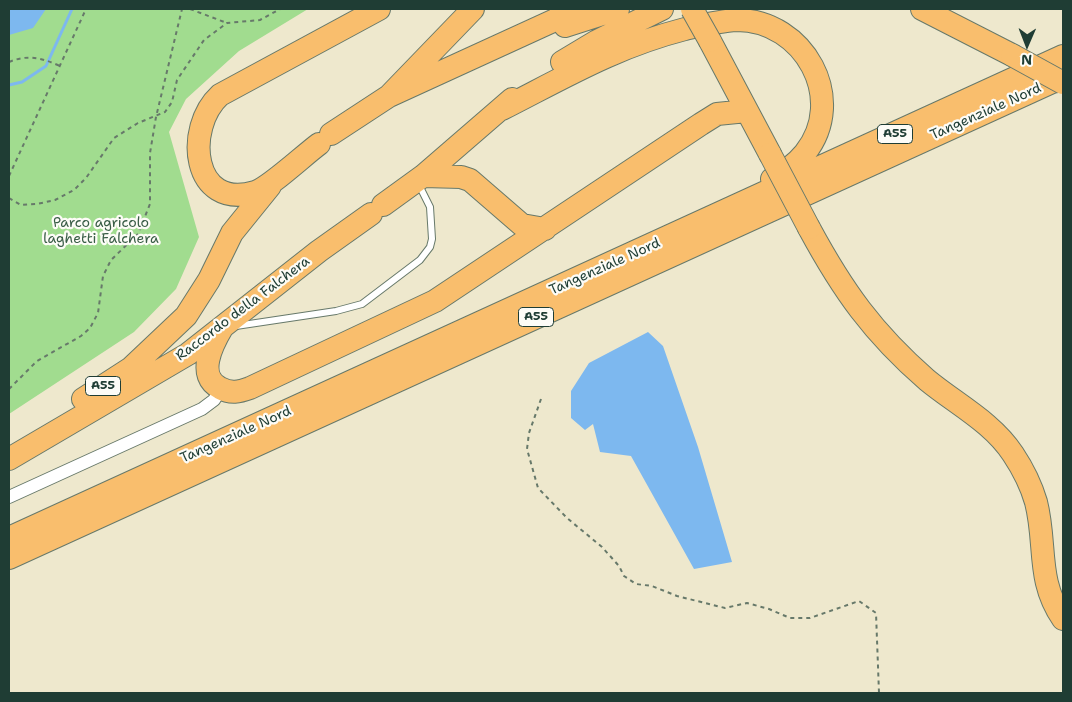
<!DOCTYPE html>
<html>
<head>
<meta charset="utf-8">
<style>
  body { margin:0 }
  #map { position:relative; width:1072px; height:702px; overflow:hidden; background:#eee8cd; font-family:"Shantell Sans",sans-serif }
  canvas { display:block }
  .frame { position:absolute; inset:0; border:10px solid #1f3d34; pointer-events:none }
  .north { position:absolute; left:1002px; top:20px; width:50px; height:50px; -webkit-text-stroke:4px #fdfcf7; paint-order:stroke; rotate:181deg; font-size:14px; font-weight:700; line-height:20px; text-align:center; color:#1f3d34 }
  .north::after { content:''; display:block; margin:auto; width:18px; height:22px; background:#1f3d34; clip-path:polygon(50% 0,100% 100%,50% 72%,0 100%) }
</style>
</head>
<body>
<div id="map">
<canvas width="1072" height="702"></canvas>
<div class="frame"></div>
<div class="north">N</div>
</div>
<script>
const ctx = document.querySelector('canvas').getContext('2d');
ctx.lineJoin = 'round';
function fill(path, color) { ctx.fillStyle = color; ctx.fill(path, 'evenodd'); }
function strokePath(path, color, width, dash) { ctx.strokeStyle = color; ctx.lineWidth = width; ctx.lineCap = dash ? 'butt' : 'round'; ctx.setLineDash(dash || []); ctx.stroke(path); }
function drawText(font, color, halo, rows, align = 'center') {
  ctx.font = font + ' "Shantell Sans",sans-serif'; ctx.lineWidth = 4.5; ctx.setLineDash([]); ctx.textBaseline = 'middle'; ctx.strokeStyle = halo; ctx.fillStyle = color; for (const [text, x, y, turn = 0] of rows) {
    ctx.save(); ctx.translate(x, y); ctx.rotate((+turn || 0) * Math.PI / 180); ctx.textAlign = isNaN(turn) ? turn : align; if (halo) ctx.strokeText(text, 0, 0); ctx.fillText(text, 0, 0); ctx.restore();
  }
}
fill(new Path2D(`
  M9,9H308L239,51L186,99L169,132L199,237L176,289L134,332L9,414Z`), '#a1dc8f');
fill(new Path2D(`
  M9,9H46L33,28L9,35Z
  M648,332L663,346L698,447L732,562L694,569L631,456L600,452L593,424L585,430L571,418V391L589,363Z`), '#7db8ef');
strokePath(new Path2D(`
  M9,85L22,82L46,66L72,9`), '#7db8ef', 3);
const lane = new Path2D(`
  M236,326L336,311L362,304L420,260L430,247L432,239L430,207L419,185`);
const street = new Path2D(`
  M9,497L202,409L214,400L221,389`);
const highway = new Path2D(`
  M922,9L1012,55
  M565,26L618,9
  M710,41L770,154
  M562,62L597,41L662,9
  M389,96L579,9
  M502,109C565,77 615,47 685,29C703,25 719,21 737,20C804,20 848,99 805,153C796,164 785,172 772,179
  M331,134L389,96L473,9
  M319,144C304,155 269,188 255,192C192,211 184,128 220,95L379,9
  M423,176L461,177L470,180L522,225L545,229
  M383,205L423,176L512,99
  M809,228C843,291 873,333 927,380C956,404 992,422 1013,454C1023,469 1031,485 1036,502C1047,545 1036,580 1063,619
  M222,328C212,345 196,376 220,388C231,394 239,392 250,388L435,301L701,124L717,114L747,111
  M83,399L131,368L186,316L209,280L232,233L270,186
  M9,459L188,354L319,251L371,214
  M9,538L1063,56
  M9,558L1063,77`);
strokePath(lane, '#67796a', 8);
strokePath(street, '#67796a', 14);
strokePath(highway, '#67796a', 24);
strokePath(new Path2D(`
  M190,9L227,23
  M9,62C28,54 42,58 60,66
  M9,176L86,9
  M9,198L21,205L37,204L55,200L74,190L86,178L114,138L138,123L165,112L172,102L177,80L204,40L227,23L260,20L280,9
  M9,389L37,361L81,336L90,328L98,313L103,276L111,260L138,234L150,204V153L156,117L182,9
  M541,399L529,433L527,449L538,488L567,518L602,547L619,566L624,576L636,584L652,586L677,596L725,608L747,603L769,609L790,618H810L859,601L876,613L879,693`), '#67796a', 2, [4, 4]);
strokePath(lane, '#fff', 6);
strokePath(street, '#fff', 12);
strokePath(highway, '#f9be6d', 22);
const highwayBridge = new Path2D(`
  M692,9L710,41
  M1012,55L1063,83
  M770,154L809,228`);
strokePath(highwayBridge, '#67796a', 24, []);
strokePath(highwayBridge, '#f9be6d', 22);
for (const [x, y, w] of [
  [895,134,35],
  [536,317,35],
  [103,386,35]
]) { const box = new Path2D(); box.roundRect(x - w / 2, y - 9.5, w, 19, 4); ctx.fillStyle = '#fdfcf7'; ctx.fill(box); strokePath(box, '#1f3d34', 1); }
drawText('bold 12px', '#1f3d34', null, [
  ["A55",895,134],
  ["A55",536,317],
  ["A55",103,386]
]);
drawText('14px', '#1f3d34', '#fdfcf7', [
  ["Tangenziale Nord",986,112,-24],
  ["Tangenziale Nord",605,267,-24],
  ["Raccordo della Falchera",243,309,-37],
  ["Tangenziale Nord",236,435,-24]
]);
drawText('14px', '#395d46', '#fdfcf7', [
  ["Parco agricolo",101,223],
  ["laghetti Falchera",101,239]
]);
</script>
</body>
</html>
